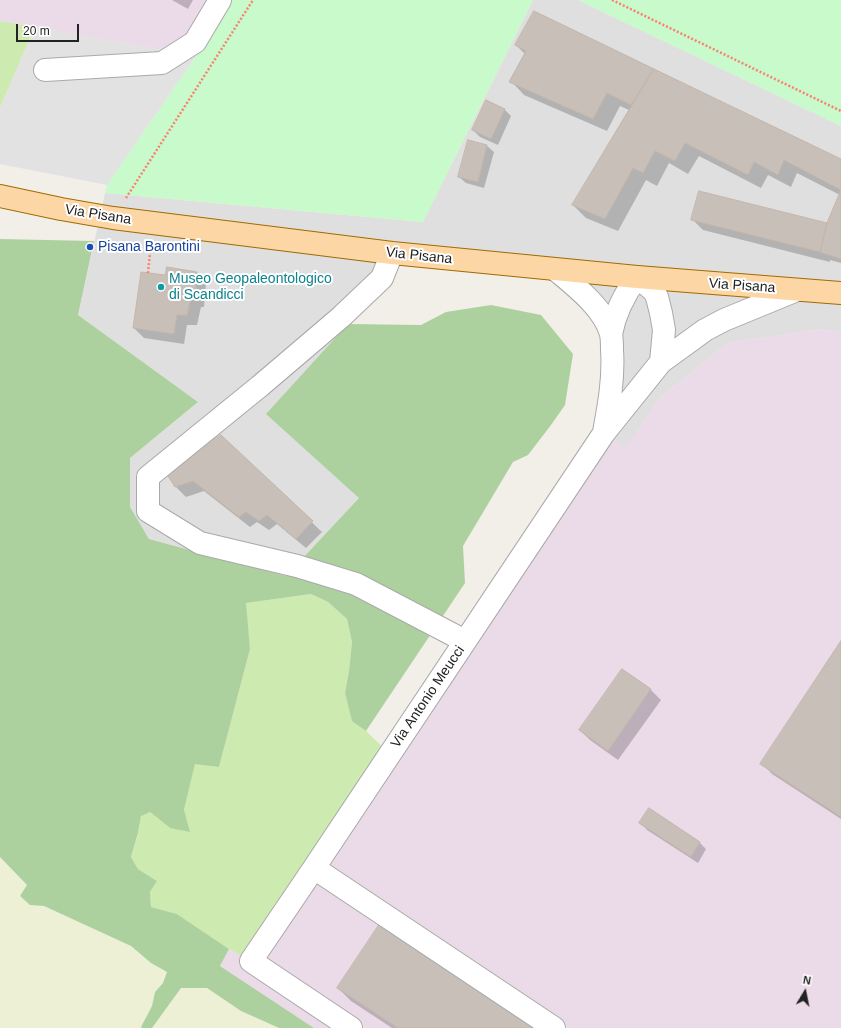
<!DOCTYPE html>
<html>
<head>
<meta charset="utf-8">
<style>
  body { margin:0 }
  #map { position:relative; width:841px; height:1028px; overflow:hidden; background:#f2efe9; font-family:Arial,sans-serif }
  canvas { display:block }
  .north { position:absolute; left:785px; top:972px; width:40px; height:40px; -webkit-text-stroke:3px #fff; paint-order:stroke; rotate:10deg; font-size:11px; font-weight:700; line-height:16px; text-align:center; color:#222 }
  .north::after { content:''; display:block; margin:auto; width:14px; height:18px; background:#222; clip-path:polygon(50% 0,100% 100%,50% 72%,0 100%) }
  .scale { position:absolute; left:16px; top:24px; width:63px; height:18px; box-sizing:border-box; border:2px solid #222; border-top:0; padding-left:5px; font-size:12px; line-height:14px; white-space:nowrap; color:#222; -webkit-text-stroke:3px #fff; paint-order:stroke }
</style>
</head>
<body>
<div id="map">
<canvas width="841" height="1028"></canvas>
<div class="north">N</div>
<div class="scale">20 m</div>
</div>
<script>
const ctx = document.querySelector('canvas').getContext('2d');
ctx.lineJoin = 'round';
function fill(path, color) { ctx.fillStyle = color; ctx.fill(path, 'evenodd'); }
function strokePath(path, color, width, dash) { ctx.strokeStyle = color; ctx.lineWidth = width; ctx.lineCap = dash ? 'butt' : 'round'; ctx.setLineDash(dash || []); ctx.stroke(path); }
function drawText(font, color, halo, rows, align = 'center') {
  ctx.font = font + ' Arial,sans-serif'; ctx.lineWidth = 4; ctx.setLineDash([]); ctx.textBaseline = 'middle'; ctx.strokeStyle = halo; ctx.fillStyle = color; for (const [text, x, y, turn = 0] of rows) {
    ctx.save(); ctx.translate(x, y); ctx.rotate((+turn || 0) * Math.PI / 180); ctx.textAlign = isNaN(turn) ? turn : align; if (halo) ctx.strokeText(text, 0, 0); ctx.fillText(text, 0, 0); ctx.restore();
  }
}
fill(new Path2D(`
  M533,0H578L841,126V333L822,329L728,343L660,398L626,448L604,433L611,334L555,270L392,253L341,317L359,498L286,576L149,539L130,507V458L198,402L78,315L105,193L423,222Z`), '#e0dfdf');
fill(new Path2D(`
  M0,0H228L196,56L0,21Z
  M822,329L841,333V1028H314L220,966L229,949L250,960L604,433L626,447L660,398L728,343Z`), '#ebdbe8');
fill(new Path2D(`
  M0,857L27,885L30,904L44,906L131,946L151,963L167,972L163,983L155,992L152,1006L141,1026L142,1028H0Z
  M181,988H207L241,1011L279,1028H152Z`), '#eef0d5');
fill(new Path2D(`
  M0,21L35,27L0,108Z
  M311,594L328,602L347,619L352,642L349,671L345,693L352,720L366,731L390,754L251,961L229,949L177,914L151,907L150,892L157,881L138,869L131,857L138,834L141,815L150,812L170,828L184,810L195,763L219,767L250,649L245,603Z`), '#cdebb0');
fill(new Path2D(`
  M0,239L94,241L78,315L198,402L130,458V507L149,539L286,576L359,498L266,414L348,324L421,325L446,312L491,305L541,315L573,354L565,405L551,425L528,455L513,462L463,546L465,583L366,731L352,721L345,693L349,671L352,642L347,619L328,602L311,594L246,603L250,649L219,767L195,764L184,810L190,832L170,828L150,812L141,816L138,833L131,857L138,869L157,881L150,892L151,907L177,914L229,949L220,966L314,1028H279L241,1011L207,988H181L152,1028H142L141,1027L152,1006L155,992L163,983L167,972L151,963L131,946L44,906L30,905L20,896L27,885L0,857Z`), '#add19e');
fill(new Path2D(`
  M228,0H533L423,222L105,193L107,185L196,56Z
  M578,0H841V126Z`), '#c8facc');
fill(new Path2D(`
  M35,27L196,56L107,185L0,164V108Z`), '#e2e2e2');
fill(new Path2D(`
  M172,0H193L188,9Z
  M535,12L841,160V263L830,260V262L703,230L693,220L828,224L840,195L797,173L791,187L768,175L761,188L699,156L688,174L669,163L657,186L646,180L618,231L586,218L573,205L629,110L620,106L607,131L524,95L511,81L525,54L516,45Z
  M505,110L511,116L498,145L480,137L473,130Z
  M469,141L487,146L494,152L484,188L466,183L459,177Z
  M196,272L206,283L204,307H201L197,325H187L184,344L144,338L134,328L166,276Z
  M221,436L322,532L306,548L277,524L269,530L257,522L250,527L204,491L186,497L176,487L168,473Z
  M841,643V819L772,774L762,763Z
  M622,670L651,690L661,700L618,760L590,740L580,730Z
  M649,810L700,843L706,849L698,863L647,830L641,823Z
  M338,988L540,1028H392L351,1001Z`), '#0003');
const building = new Path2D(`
  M534,11L654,69L631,105L607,93L593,119L509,82L526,51L515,45Z
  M654,69L841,159V190L784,160L778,175L754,162L748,175L685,143L675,161L655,151L643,173L633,168L605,219L572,205Z
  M486,100L505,109L491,139L472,130Z
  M468,140L487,145L478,182L458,177Z
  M841,190V259L820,252L827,223Z
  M699,191L827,223L820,252L691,220Z
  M167,267L197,272L195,298L191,297L187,315H177L174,334L133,328L141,272L165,275Z
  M221,435L313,521L296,539L267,515L259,521L246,512L239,517L193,481L175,487L166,473Z
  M841,641V817L760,764Z
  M622,669L651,689L608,751L579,730Z
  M649,808L700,842L691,857L639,823Z
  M381,922L542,1028H398L337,988Z`);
fill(building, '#c7bfb8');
strokePath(building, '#c4b6ab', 1);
const minor = new Path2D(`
  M45,70L162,63L195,42L220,0
  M392,253L382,278L341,317L260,386L148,477V511L200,543L297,566L356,584L465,641
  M556,270C575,286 604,308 611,334C612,339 612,345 612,350C614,378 609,405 604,432
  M611,334C615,312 624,295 637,277L654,291L657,297L661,313L664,330L661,362
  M314,868L554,1028
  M351,1028L251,961L314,868L604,433L661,362L705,330L724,320L797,290`);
const major = new Path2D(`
  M0,196L61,209L113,218L392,253L637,277L841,293`);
strokePath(minor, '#a9a9a9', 24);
strokePath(major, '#a06b00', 24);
strokePath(new Path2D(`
  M612,0L841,111
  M126,198L253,0
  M148,273L151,243`), '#fa8072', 2.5, [2, 2]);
strokePath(minor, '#fff', 22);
strokePath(major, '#fcd6a4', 22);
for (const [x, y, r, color] of [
  [90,247,4,"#1a4fb4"],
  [161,287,4,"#0f9aa8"]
]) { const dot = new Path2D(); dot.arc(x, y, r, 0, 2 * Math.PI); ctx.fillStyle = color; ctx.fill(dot); strokePath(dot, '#fff', 1.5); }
drawText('14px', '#222', '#fff', [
  ["Via Pisana",98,215,9],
  ["Via Pisana",419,256,6],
  ["Via Pisana",742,286,4],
  ["Via Antonio Meucci",428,697,-56]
]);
drawText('14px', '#164399', '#fff', [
  ["Pisana Barontini",98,247]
], 'left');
drawText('14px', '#0d838f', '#fff', [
  ["Museo Geopaleontologico",169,279],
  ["di Scandicci",169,295]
], 'left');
</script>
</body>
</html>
